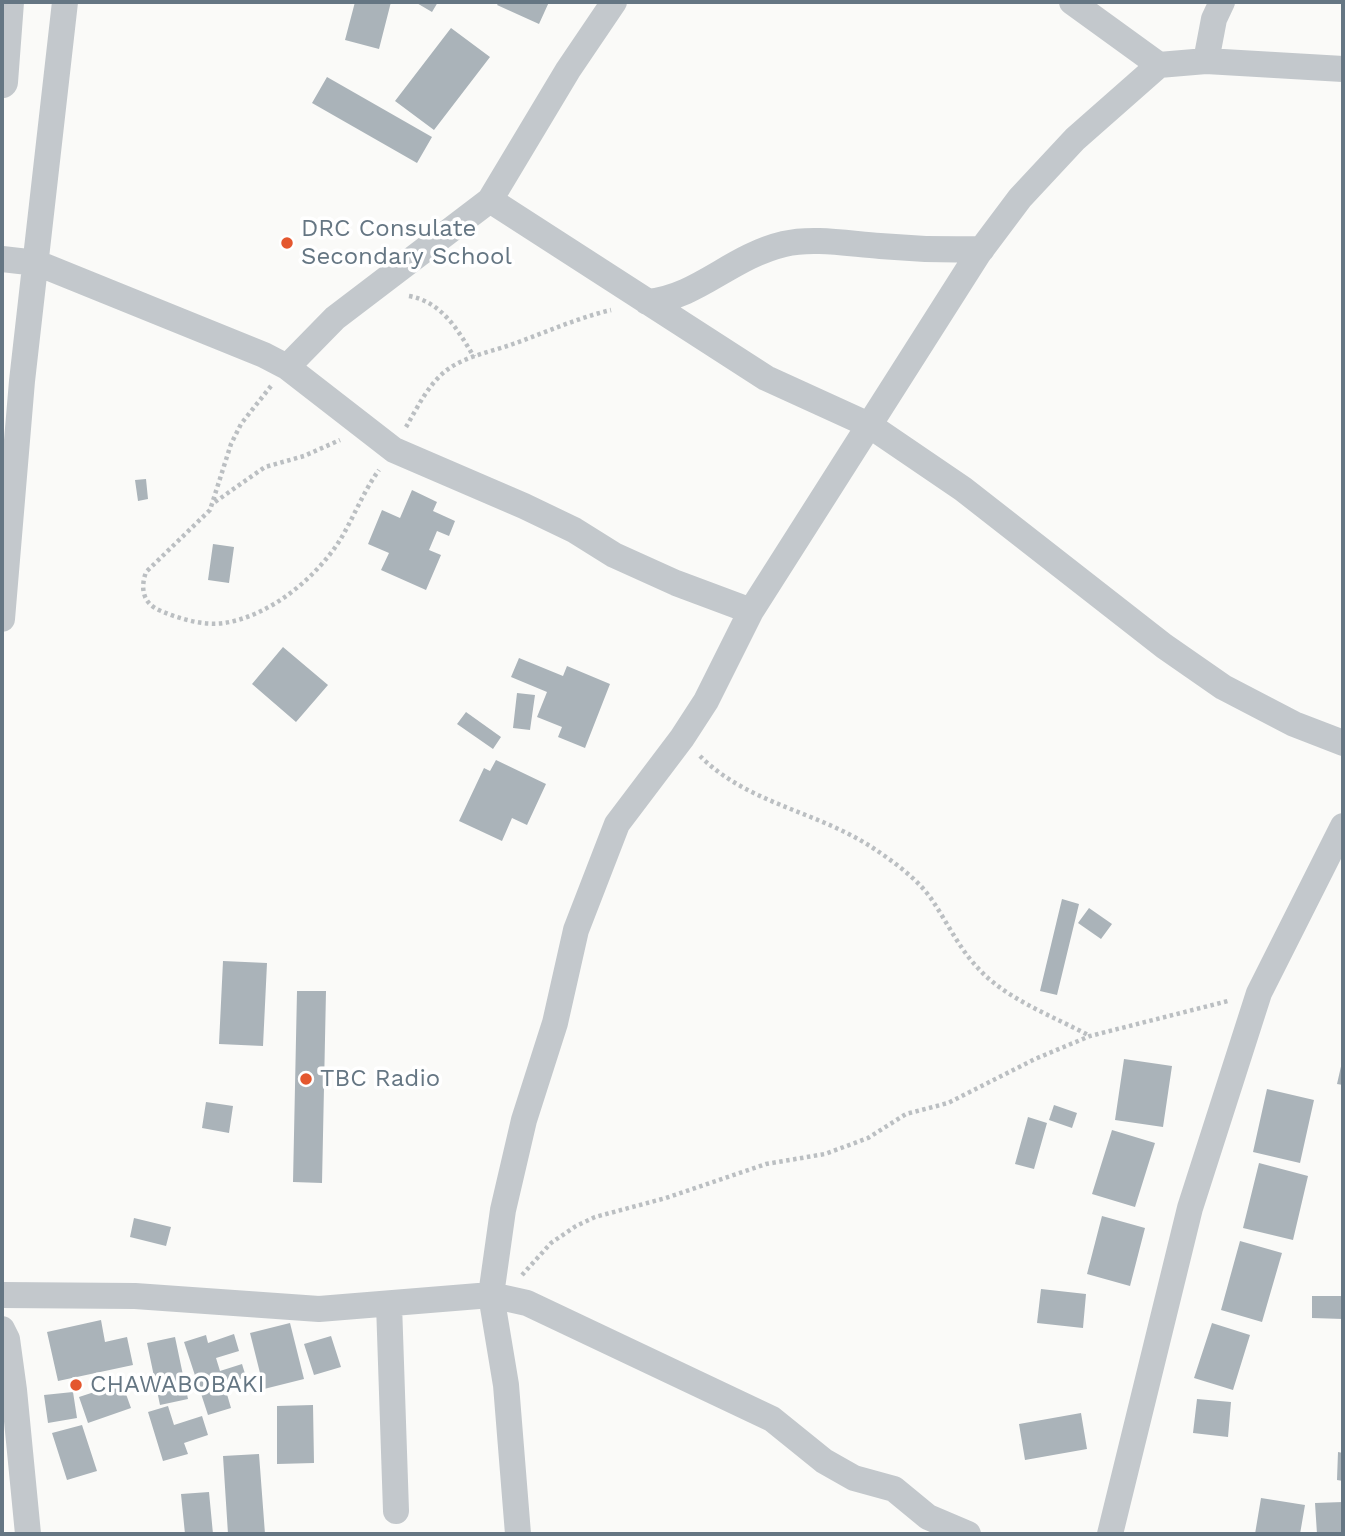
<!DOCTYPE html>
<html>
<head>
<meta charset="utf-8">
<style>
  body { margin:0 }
  #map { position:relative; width:1345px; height:1536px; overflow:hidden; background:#fafaf8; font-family:"Work Sans",sans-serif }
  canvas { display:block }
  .frame { position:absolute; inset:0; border:4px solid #657683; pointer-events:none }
</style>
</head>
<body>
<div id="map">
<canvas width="1345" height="1536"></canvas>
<div class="frame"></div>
</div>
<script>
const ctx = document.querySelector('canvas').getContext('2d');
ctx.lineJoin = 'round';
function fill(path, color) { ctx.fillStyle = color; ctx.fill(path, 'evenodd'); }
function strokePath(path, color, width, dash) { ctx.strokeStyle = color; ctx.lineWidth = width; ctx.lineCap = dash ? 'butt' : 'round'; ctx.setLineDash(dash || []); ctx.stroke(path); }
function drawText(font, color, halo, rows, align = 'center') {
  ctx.font = font + ' "Work Sans",sans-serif'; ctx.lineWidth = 7; ctx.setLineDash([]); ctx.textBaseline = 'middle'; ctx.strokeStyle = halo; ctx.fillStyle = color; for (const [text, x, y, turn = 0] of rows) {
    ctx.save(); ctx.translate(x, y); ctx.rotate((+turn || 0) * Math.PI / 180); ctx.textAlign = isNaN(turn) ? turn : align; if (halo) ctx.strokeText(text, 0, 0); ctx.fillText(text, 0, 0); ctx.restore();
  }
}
fill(new Path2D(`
  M355,2H391L379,49L345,40Z
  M415,2H438L432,12Z
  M499,2H549L539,24L497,5Z
  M451,28L490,57L434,130L395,101Z
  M327,77L432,137L417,163L312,103Z
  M146,479L148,499L138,501L135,480Z
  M412,490L437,502L433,511L455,521L449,536L437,531L429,550L441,555L426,590L381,570L389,553L368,544L382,510L400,518Z
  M213,544L234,547L229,583L208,580Z
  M283,647L328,685L296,722L252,684Z
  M519,658L563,676L567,666L610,684L585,748L558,737L562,727L537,717L547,692L511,677Z
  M517,693L535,695L530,730L513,728Z
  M466,712L501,737L493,749L457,724Z
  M496,760L546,784L527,825L512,818L502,841L459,821L484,768L490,771Z
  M1062,899L1079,904L1057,995L1040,991Z
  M1089,908L1112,924L1101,939L1078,923Z
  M223,961L267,963L263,1046L219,1044Z
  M297,991H326L322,1183L293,1182Z
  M1124,1059L1172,1066L1163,1127L1115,1120Z
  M1342,1062L1343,1063V1085L1337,1084Z
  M1267,1089L1314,1100L1300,1163L1253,1152Z
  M206,1102L233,1106L229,1133L202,1128Z
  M1054,1105L1077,1113L1072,1128L1049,1120Z
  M1028,1117L1047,1123L1034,1169L1015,1164Z
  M1112,1130L1155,1143L1135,1207L1092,1194Z
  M1259,1163L1308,1176L1293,1240L1243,1228Z
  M1102,1216L1145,1228L1130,1286L1087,1274Z
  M134,1218L171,1227L166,1246L130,1237Z
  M1240,1241L1282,1253L1262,1322L1221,1310Z
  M1041,1289L1086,1294L1083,1328L1037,1323Z
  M1312,1296H1343V1319L1312,1318Z
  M101,1320L105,1342L127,1337L133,1365L58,1381L47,1332Z
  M290,1323L304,1379L264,1389L250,1333Z
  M1212,1323L1250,1335L1233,1390L1194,1378Z
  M234,1334L239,1351L216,1358L220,1371L242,1364L246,1377L224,1384L231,1408L208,1415L184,1342L206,1335L208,1343Z
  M331,1336L341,1367L314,1375L304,1344Z
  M175,1337L188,1399L160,1405L147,1343Z
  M122,1383L131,1408L88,1423L79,1397Z
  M73,1392L77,1418L48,1423L44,1395Z
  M1197,1399L1231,1402L1228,1437L1193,1433Z
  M313,1405L314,1463L277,1464V1406Z
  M168,1406L174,1425L202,1416L208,1435L184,1443L188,1454L163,1461L148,1412Z
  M1081,1413L1087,1449L1025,1460L1019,1424Z
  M82,1425L97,1471L67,1480L52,1433Z
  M1338,1452L1343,1453V1481L1337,1480Z
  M259,1454L265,1534H228L223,1456Z
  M209,1492L213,1534H185L181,1494Z
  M1261,1498L1305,1505L1300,1534H1255Z
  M1343,1502V1534H1317L1315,1503Z`), '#aab3b9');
strokePath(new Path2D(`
  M409,296C442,302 458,330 474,357
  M271,386L241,424L231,444L210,510L146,572C140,589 143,604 161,611C180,619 204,626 224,623C270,616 316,578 340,540C354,517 363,492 379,470
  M406,427C416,410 425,391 439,377C458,357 488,353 513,344C547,332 577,318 611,310
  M215,502L265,467L304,456L340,440
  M700,756C748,804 817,811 873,848C894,862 918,879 932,900C947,922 959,948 977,967C1005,999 1053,1016 1090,1036
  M522,1275L551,1243L576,1226L595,1217L666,1198L766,1164L825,1154L868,1138L906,1114L948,1103L1035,1059L1090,1036L1228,1001`), '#bbbfc2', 4.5, [3.5, 3.5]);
strokePath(new Path2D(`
  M1072,2L1159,65L1206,61L1343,69
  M1206,61L1214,19L1222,2
  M490,200L766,378L869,425L963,489L1164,646L1223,687L1294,724L1343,743
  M2,259L37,263L264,355L287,367L394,450L524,506L574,530L614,555L676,583L751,611
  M647,302C699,297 730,257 784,244C813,237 850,244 880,246C914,249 948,250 982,249
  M287,367L335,318L490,200L568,70L614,2
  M2,619L22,381L65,2
  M2,1295L135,1296L319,1309L491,1295L527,1303L772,1419L824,1461L854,1478L894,1489L928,1517L968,1534
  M389,1304L396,1511
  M2,1329L7,1339L14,1390L28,1534
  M518,1534L506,1385L491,1295L503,1210L524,1120L555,1023L576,930L617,824L682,738L706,701L751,611L978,254L1020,198L1075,139L1159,65
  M1110,1534L1190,1208L1259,993L1343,826`), '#c3c8cc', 26);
strokePath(new Path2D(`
  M2,82L8,2`), '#c3c8cc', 32);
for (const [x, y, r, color] of [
  [287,243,7,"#e4572e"],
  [306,1079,7,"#e4572e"],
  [76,1385,7,"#e4572e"]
]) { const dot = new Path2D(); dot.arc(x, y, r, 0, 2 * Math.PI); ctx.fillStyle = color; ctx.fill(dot); strokePath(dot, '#fff', 2.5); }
drawText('24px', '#657683', '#fff', [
  ["DRC Consulate",301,229],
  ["Secondary School",301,257],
  ["TBC Radio",320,1079],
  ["CHAWABOBAKI",90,1385]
], 'left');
</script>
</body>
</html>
